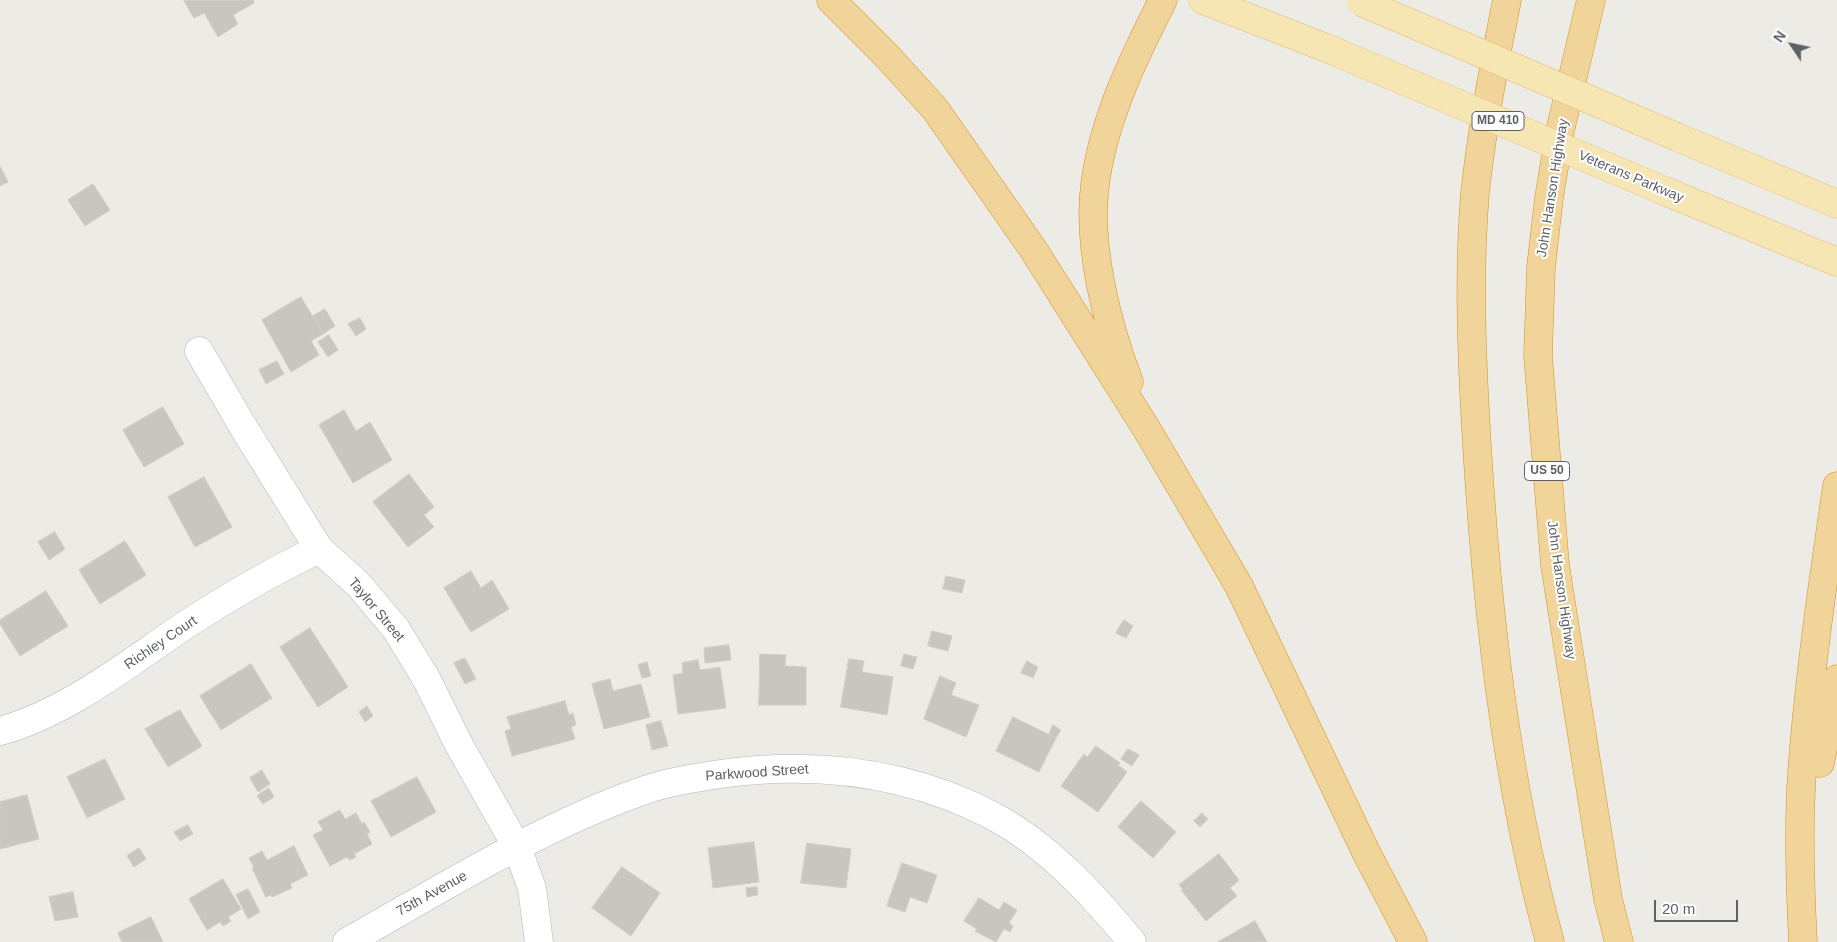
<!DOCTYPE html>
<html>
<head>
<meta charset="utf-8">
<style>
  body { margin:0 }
  #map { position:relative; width:1837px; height:942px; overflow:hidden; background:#edebe5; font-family:Helvetica,sans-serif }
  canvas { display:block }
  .north { position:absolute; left:1767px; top:20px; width:50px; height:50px; -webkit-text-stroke:4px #fff; paint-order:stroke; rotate:304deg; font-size:14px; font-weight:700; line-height:20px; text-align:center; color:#5d6164 }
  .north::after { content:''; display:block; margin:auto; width:18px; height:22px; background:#5d6164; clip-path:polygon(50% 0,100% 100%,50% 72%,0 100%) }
  .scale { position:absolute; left:1654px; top:900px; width:84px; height:22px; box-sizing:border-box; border:2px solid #5d6164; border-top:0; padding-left:6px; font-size:15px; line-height:18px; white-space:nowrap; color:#5d6164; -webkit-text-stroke:4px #fff; paint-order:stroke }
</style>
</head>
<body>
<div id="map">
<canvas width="1837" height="942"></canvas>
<div class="north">N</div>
<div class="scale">20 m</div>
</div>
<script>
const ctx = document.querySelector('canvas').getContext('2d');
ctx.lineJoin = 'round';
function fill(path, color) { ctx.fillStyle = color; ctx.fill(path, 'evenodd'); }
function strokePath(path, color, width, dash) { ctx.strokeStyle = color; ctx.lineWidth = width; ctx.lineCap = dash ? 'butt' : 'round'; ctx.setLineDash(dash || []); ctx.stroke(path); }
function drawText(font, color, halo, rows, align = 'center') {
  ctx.font = font + ' Helvetica,sans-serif'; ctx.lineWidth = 4; ctx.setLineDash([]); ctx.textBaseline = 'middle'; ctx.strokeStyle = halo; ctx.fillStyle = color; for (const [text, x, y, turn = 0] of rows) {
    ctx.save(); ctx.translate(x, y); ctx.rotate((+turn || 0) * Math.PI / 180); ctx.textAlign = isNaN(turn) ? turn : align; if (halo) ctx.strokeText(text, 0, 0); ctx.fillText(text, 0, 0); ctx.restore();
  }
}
const building = new Path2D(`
  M253,0L254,3L233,15L238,24L218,37L204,13L194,18L184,1Z
  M0,166L8,182L0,186Z
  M93,184L110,210L85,226L68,200Z
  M301,297L323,334L311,341L319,355L291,372L262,320Z
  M325,309L335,326L323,334L313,316Z
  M360,318L366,329L356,336L348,324Z
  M329,335L338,350L328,357L318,342Z
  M277,361L284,374L266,384L259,370Z
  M163,407L184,444L144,467L123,430Z
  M344,410L356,431L370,422L392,460L353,483L319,425Z
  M409,474L434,507L424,515L434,527L408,547L373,502Z
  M204,477L232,527L195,547L168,497Z
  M55,532L65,549L49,560L38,542Z
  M125,541L146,575L100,604L79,570Z
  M471,571L481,588L492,580L509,609L471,632L444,588Z
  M946,576L965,580L962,593L943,589Z
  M46,591L68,626L20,656L0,624V620Z
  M1124,620L1133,626L1126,638L1116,633Z
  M310,628L348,687L318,707L280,647Z
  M932,631L952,636L948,651L928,646Z
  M729,645L731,660L705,663L704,648Z
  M760,654L786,655L785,666L806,667V705H759Z
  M904,654L917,657L913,669L901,666Z
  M465,658L476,679L465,684L454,663Z
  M849,659L864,661L862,672L893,677L887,715L841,707Z
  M698,660L700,670L720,667L726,708L678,714L673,675L683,673L682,663Z
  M1027,661L1038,667L1033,678L1021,673Z
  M647,662L651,676L642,678L638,665Z
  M251,664L272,698L221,730L200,696Z
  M940,676L956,683L951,695L979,705L966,737L924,719Z
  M610,679L613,691L641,684L650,717L604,729L592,684Z
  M565,701L569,715L573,713L576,725L571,727L575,739L512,756L505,731L511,729L507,717Z
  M367,706L373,716L365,722L359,712Z
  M180,710L202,746L168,767L145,729Z
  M1013,717L1056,738L1039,772L996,751Z
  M661,721L668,746L652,750L646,725Z
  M1053,725L1061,730L1056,738L1049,734Z
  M1096,746L1120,763L1118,765L1127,772L1098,812L1061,786L1084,754L1087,757Z
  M1128,749L1139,755L1132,766L1121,759Z
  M105,759L125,799L87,818L67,777Z
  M262,770L270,784L258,792L250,778Z
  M417,777L436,812L391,837L371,801Z
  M269,788L274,797L263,804L257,796Z
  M27,795L39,839L0,849V802Z
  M1141,801L1176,832L1153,858L1118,827Z
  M340,810L345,819L356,813L362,824L364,822L370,832L367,834L372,844L354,854L356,857L350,860L347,857L330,866L313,835L323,830L318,822Z
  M1202,813L1208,819L1200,827L1194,821Z
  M188,825L193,834L180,841L174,832Z
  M754,842L759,882L713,888L708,848Z
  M807,843L851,849L846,888L801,883Z
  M294,846L308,875L290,884L292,888L272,897L271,895L266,897L252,868L254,867L249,858L262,851L267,860Z
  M139,848L146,859L134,867L127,856Z
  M1219,854L1239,880L1230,888L1237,896L1206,921L1181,890L1183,889L1179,885Z
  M902,863L937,875L927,903L910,897L905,912L887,906Z
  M622,867L660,893L631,936L592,908Z
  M223,879L241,909L228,917L231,921L223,926L220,922L207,930L189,899Z
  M757,887L758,895L747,897L746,888Z
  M248,889L260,912L248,919L236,895Z
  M73,892L78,917L55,921L49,897Z
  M979,898L999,910L1004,902L1017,910L1009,923L1013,926L1010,932L1004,929L996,942L975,931L977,929L964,921Z
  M151,917L163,942H122L118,933Z
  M1255,921L1267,942H1218Z`);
fill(building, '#c9c6c2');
strokePath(building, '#d1cdc5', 1);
const minor = new Path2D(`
  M199,351L242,425L319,549L358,584L396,629L427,680L459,745L517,847L532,888L539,942
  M0,731C67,713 130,662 187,624C230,596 273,571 319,549
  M347,942C443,888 538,828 642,791C667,782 694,778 720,774C815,761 910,772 995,817C1050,847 1093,895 1132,942`);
const primary = new Path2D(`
  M1203,0L1329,49
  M1677,137L1837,204
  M1667,192L1837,262`);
const motorway = new Path2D(`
  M831,0L887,56L935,109L1033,249L1146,428L1239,586L1366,852L1413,942
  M1507,0C1494,64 1482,128 1475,193C1468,277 1472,363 1477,446C1487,612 1506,782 1550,942
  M1591,0L1560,131L1549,198L1541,267L1538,356L1555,565L1608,899L1619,942
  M1129,382C1107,325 1087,245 1095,185C1103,120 1134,57 1163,0
  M1820,763L1837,679
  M1803,942C1800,886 1798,828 1802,772C1809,677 1823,581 1837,486`);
strokePath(minor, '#b2b5b8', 29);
strokePath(primary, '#e0b86c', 29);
strokePath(motorway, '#d6901d', 29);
strokePath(minor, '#fff', 28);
strokePath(primary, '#f5e6b3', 28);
strokePath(motorway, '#f0d49a', 28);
const primaryBridge = new Path2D(`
  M1361,2L1677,137
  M1329,49L1667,192`);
strokePath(primaryBridge, '#e0b86c', 29, []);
strokePath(primaryBridge, '#f5e6b3', 28);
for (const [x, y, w] of [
  [1498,121,52],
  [1547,471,45]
]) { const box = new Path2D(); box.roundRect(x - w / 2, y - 9.5, w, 19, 4); ctx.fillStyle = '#fff'; ctx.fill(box); strokePath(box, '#5d6164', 1); }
drawText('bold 12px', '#5d6164', null, [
  ["MD 410",1498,121],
  ["US 50",1547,471]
]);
drawText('14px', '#5d6164', '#fff', [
  ["Veterans Parkway",1631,177,23],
  ["John Hanson Highway",1553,188,-81],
  ["John Hanson Highway",1561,590,82],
  ["Taylor Street",376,610,50],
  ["Richley Court",161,643,-34],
  ["Parkwood Street",757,773,-4],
  ["75th Avenue",432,894,-29]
]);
</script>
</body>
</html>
